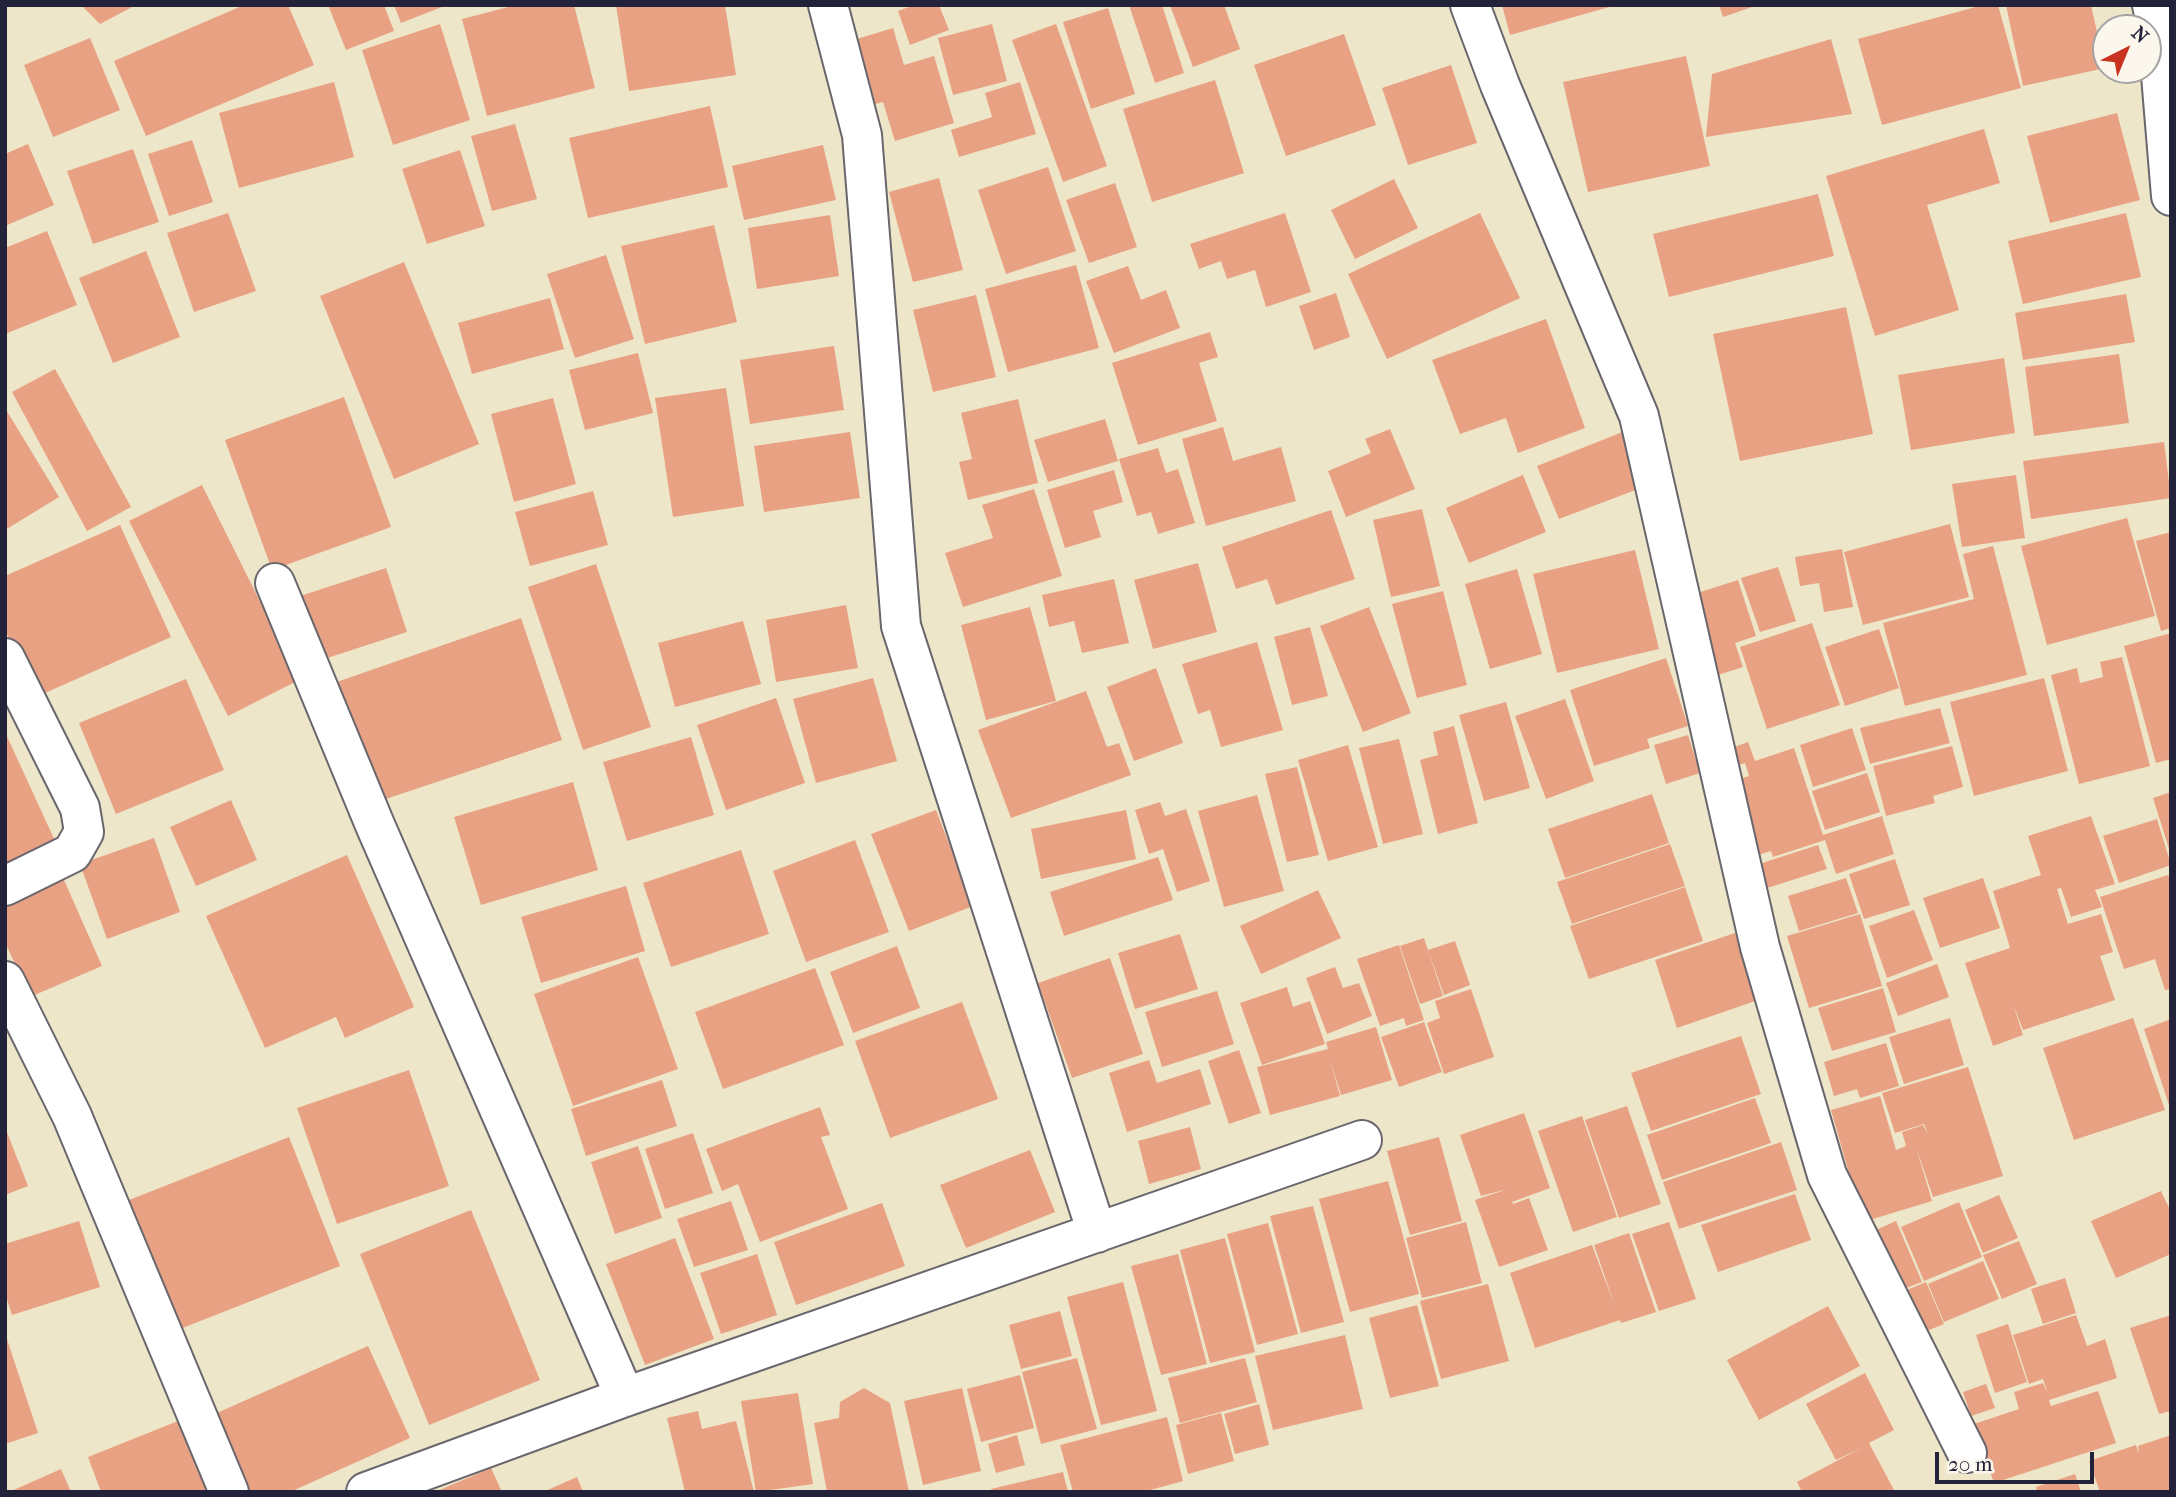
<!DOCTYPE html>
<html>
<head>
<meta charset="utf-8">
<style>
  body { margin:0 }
  #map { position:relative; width:2176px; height:1497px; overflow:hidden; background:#ede6c9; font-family:"IM FELL French Canon",serif }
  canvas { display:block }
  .frame { position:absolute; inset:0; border:7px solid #22223b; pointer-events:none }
  .north { position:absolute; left:2092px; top:14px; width:70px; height:70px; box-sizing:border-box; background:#fbf7ec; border:2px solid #a4a2a5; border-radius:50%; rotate:43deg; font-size:19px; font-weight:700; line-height:28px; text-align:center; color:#22223b }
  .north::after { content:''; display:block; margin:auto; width:24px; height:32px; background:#c8321e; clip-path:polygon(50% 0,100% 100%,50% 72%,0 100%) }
  .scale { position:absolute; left:1935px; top:1452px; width:159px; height:32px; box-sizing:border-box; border:4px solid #22223b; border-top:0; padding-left:9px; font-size:21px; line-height:24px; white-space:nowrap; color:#22223b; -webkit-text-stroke:5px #fbf7ec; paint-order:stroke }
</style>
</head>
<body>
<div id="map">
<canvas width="2176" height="1497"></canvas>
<div class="frame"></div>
<div class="north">N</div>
<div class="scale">20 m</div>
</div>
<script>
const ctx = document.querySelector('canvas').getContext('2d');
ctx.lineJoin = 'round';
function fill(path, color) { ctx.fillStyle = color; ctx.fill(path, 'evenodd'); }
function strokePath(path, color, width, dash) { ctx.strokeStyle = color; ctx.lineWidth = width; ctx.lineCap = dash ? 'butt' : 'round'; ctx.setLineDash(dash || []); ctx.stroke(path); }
fill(new Path2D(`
  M81,5H136L100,24Z
  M244,5H288L314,65L146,136L114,61Z
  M328,5H384L394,31L346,50Z
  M394,5H447L401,23Z
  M516,5H574L595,88L487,116L462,19Z
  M616,5H725L736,75L629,91Z
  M914,5H939L949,30L910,45L898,11Z
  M1129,5H1162L1184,73L1155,83Z
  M1170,5H1224L1240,49L1193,67Z
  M1502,5H1613V6L1510,35Z
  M1719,5H1755V6L1723,17Z
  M1983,5H1998L2021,88L1882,125L1858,39Z
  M2006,5H2091L2105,68L2023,86Z
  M1108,8L1135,94L1091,109L1063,22Z
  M440,24L470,120L393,145L362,50Z
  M992,24L1007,81L953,95L938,38Z
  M1056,24L1107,166L1063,182L1012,40Z
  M893,28L904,65L934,56L954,123L895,141L883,102L864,107L844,43Z
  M1344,34L1376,125L1286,156L1254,65Z
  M90,38L120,110L53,137L24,65Z
  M1831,39L1852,114L1706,137L1712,74Z
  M1686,56L1710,166L1588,192L1563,82Z
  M1451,65L1477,143L1408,165L1382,88Z
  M1215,80L1244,173L1152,202L1123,109Z
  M334,82L354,157L239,188L219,113Z
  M1020,82L1036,134L959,157L951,130L992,117L985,93Z
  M710,106L728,187L588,218L569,138Z
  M2117,113L2140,200L2050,223L2027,136Z
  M515,124L537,199L492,211L471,136Z
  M1984,129L2000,183L1927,205L1959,310L1875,336L1826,176Z
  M192,140L213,202L169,216L148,154Z
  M28,144L54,205L5,226V154Z
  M823,145L836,200L744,220L732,166Z
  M133,149L159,222L93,244L67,171Z
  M460,150L485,226L427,244L402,169Z
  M1048,167L1076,251L1006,274L978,190Z
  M939,178L963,270L913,282L889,192Z
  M1394,179L1418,228L1355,259L1331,210Z
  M1115,183L1137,247L1089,263L1066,200Z
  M1818,194L1834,256L1669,297L1653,234Z
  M228,213L256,291L194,312L167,233Z
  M1285,213L1311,292L1266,307L1255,270L1227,279L1221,261L1199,269L1190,244Z
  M1480,213L1520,298L1387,359L1348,274Z
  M2126,213L2141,277L2023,304L2008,241Z
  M830,215L839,276L757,289L748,228Z
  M714,225L737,322L645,344L621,246Z
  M47,231L77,305L5,334V248Z
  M146,251L180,337L113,363L79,278Z
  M606,255L634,339L575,358L547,274Z
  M404,262L479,444L394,479L320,296Z
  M1076,265L1099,348L1008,372L985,289Z
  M1128,266L1141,300L1166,290L1180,328L1114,353L1086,281Z
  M1336,293L1350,337L1314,350L1299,306Z
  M2126,294L2135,342L2023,360L2015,313Z
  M976,295L996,377L933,392L913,310Z
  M550,298L564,349L472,374L458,323Z
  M1846,307L1873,434L1740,461L1713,334Z
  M1546,319L1585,428L1518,453L1506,418L1460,434L1432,360Z
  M1210,332L1218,357L1199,363L1217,421L1138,445L1112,363Z
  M834,346L844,410L750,424L740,360Z
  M638,353L653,413L585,430L569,370Z
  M2119,354L2129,423L2034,436L2025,367Z
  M2004,358L2015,433L1911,450L1898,375Z
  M55,369L131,507L87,531L12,392Z
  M726,388L744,506L673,517L655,398Z
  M344,397L391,527L272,570L225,440Z
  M553,398L576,484L514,502L491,414Z
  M1018,399L1038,483L968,500L959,462L972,459L961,413Z
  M5,408L59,497L5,530Z
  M1105,419L1118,461L1048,482L1034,440Z
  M1223,427L1233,461L1281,447L1296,501L1206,526L1182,439Z
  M1390,429L1415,489L1346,517L1328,471L1371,453L1365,439Z
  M1625,431L1646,486L1559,519L1537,466Z
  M850,432L860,498L764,512L754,446Z
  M2164,442L2171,498L2031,519L2023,461Z
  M1158,448L1166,473L1178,469L1195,523L1158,534L1151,512L1137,516L1119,459Z
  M1114,470L1123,502L1093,511L1101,537L1065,548L1047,490Z
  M1523,475L1546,532L1469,563L1446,508Z
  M2016,475L2025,538L1962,547L1952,484Z
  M202,485L299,680L228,716L129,521Z
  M1034,489L1062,576L963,607L945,553L993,538L982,505Z
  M593,491L608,545L530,566L515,512Z
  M1422,509L1440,586L1391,597L1373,520Z
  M1331,510L1355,579L1276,605L1267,579L1236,589L1222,547Z
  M2127,518L2155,616L2047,645L2021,546Z
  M1950,524L1969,597L1863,625L1844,552Z
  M120,525L171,637L36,697L5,630V576Z
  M2171,532V628L2161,631L2136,541Z
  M1993,546L2027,675L1905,706L1883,623L1974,599L1963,554Z
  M1842,549L1853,607L1824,612L1819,583L1800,586L1795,557Z
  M1635,550L1659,649L1557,673L1533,574Z
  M1198,563L1217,632L1153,649L1134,580Z
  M596,564L651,727L583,750L528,587Z
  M1778,567L1796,621L1760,632L1741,578Z
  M386,568L407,632L312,663L291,599Z
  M1517,569L1542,654L1490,669L1465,584Z
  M1114,579L1129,643L1082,653L1074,621L1049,627L1042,595Z
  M1738,580L1756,636L1735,643L1743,667L1715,676L1688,596Z
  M1443,591L1467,685L1417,698L1392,604Z
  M846,605L858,668L776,682L766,620Z
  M1030,607L1056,701L986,720L961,625Z
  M1369,607L1411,713L1363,732L1320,626Z
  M521,618L562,740L377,802L334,683Z
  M743,621L761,684L675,707L658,643Z
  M1812,623L1840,705L1767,729L1740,647Z
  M1310,627L1328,696L1292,705L1274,637Z
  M1879,629L1899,688L1845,706L1825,647Z
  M2171,633V759L2156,763L2124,646Z
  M1257,642L1283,730L1221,747L1210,710L1198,714L1182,664Z
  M2122,657L2150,766L2079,784L2051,675L2077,668L2080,683L2103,677L2100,662Z
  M1666,658L1688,726L1647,739L1650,748L1594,766L1570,690Z
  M1156,668L1183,743L1134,761L1107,687Z
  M873,678L897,761L816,783L793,699Z
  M2044,678L2068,771L1974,796L1950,702Z
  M186,679L224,770L116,814L79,723Z
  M1086,691L1107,747L1119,743L1131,775L1011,818L978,730Z
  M776,698L805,783L726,810L697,725Z
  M1565,699L1594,781L1546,799L1515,716Z
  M1506,702L1530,788L1484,801L1459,715Z
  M1940,708L1950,743L1870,764L1860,728Z
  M1454,726L1478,823L1438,834L1420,760L1438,755L1433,732Z
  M1852,728L1866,770L1813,787L1800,745Z
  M5,732L56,843L5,866Z
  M1688,735L1700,773L1666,784L1654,745Z
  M691,737L714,815L627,841L603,762Z
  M1399,739L1423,834L1383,844L1359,748Z
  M1748,742L1755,761L1794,748L1823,835L1882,816L1894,854L1836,874L1825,840L1773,857L1771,851L1755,856L1730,782L1749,776L1745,763L1726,769L1720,752Z
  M1348,745L1378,847L1328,861L1298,760Z
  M1952,746L1963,787L1933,796L1935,803L1886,816L1873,766Z
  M1297,767L1319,855L1287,862L1265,774Z
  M1867,773L1880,812L1825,830L1812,791Z
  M573,782L598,870L481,905L454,817Z
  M2171,792V851L2170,852L2153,798Z
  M1652,794L1669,843L1565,878L1548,829Z
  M1257,795L1284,891L1224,907L1198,811Z
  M231,800L257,860L196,886L170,827Z
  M1160,802L1165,816L1186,809L1210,881L1177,892L1163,849L1149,854L1135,810Z
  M936,810L973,906L909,931L871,834Z
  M1126,810L1136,859L1041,879L1031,829Z
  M2091,816L2115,884L2095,890L2102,907L2071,917L2061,888L2057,889L2068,924L2101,914L2113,952L2100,956L2115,1000L2023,1030L2013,1004L2023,1035L1993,1046L1965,963L2010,948L1993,891L2041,875L2028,836Z
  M2157,819L2171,865L2119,883L2103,836Z
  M154,838L180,912L107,939L80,864Z
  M855,840L889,932L806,962L773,871Z
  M1670,844L1685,886L1572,924L1557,882Z
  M1818,845L1827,869L1767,888L1759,864Z
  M741,850L769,934L671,967L643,883Z
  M347,855L414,1007L345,1038L336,1017L265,1048L206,916Z
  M1158,857L1173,900L1064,936L1050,892Z
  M1895,859L1910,905L1864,919L1849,874Z
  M60,871L102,966L30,997L5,942V895Z
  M2168,875L2171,881V989L2165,990L2155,959L2124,969L2100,897Z
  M1846,878L1858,913L1799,931L1788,896Z
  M1983,878L2000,928L1940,948L1923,898Z
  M626,886L645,951L541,983L521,917Z
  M1685,887L1703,941L1589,979L1570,926Z
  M1318,890L1341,938L1261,974L1240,926Z
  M1914,910L1933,960L1887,978L1869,926Z
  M1860,914L1882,986L1809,1008L1787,936Z
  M1735,933L1758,1000L1677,1028L1655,960Z
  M1180,934L1198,989L1135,1009L1118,953Z
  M1424,938L1443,996L1420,1004L1400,946Z
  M1455,941L1470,985L1444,995L1428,950Z
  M1399,945L1424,1020L1406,1026L1404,1018L1380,1026L1357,959Z
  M897,946L920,1008L853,1033L830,972Z
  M638,957L678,1069L573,1106L534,994Z
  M1110,958L1143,1054L1072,1078L1038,983Z
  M1937,964L1949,997L1898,1016L1886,983Z
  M1335,967L1343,988L1359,983L1372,1016L1327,1034L1306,978Z
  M815,968L844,1045L723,1089L695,1012Z
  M1287,987L1293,1007L1310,1001L1325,1044L1262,1065L1240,1003Z
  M1883,988L1896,1032L1832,1051L1818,1008Z
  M1471,989L1494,1057L1444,1074L1427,1023L1440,1018L1435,1001Z
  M1217,991L1234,1044L1162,1067L1145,1012Z
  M962,1002L998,1099L890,1138L855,1041Z
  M1950,1018L1964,1065L1904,1084L1889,1037Z
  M2133,1018L2165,1110L2074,1140L2043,1048Z
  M2171,1019V1105H2169L2144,1029Z
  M1424,1022L1442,1072L1399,1087L1381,1037Z
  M1376,1027L1392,1080L1341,1095L1330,1060L1340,1096L1270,1115L1257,1067L1328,1049L1326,1042Z
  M1741,1036L1761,1094L1651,1131L1631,1073Z
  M1886,1043L1899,1086L1860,1098L1857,1089L1834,1096L1824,1062Z
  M1239,1050L1261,1113L1229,1124L1208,1061Z
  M1149,1060L1157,1083L1200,1069L1211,1104L1127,1132L1109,1073Z
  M1968,1067L2003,1176L1933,1197L1916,1147L1932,1201L1863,1222L1831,1110L1880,1096L1896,1150L1906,1146L1902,1132L1923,1125L1928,1134L1924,1124L1895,1133L1882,1093Z
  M409,1070L449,1186L337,1224L297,1108Z
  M662,1080L677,1126L586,1156L571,1109Z
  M1755,1098L1771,1143L1662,1180L1647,1135Z
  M1627,1106L1661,1204L1619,1218L1585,1120Z
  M820,1107L830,1135L821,1137L848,1209L760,1242L738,1184L722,1191L706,1149Z
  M1524,1113L1550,1188L1512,1202L1513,1204L1529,1198L1548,1250L1499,1267L1475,1200L1508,1189L1481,1196L1460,1135Z
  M1582,1116L1617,1217L1573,1232L1538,1131Z
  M5,1127L28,1186L5,1195Z
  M1190,1127L1201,1169L1149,1184L1138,1141Z
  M693,1133L713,1193L665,1209L645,1149Z
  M289,1137L340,1266L180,1329L129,1200Z
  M1439,1137L1462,1221L1410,1235L1387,1151Z
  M1781,1142L1797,1190L1679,1229L1663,1182Z
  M638,1146L662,1218L615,1234L591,1162Z
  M1030,1150L1055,1212L966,1248L940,1185Z
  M1388,1181L1419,1294L1350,1312L1319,1199Z
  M2161,1191L2171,1212V1254L2116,1278L2091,1221Z
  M1795,1194L1811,1240L1718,1272L1701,1225Z
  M1999,1195L2018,1238L1983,1253L1965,1210Z
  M731,1201L748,1250L694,1267L677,1219Z
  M1959,1202L1982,1257L1924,1281L1901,1227Z
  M882,1203L905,1266L796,1305L774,1242Z
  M1313,1206L1344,1322L1301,1333L1270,1216Z
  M471,1210L540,1380L429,1425L360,1254Z
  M79,1221L100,1287L12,1315L5,1293V1244Z
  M1896,1221L1922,1282L1893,1293L1867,1234Z
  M1466,1222L1482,1283L1422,1298L1406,1238Z
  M1669,1222L1696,1299L1659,1311L1632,1234Z
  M1268,1223L1298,1334L1257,1345L1227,1234Z
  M1629,1233L1656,1312L1621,1323L1620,1320L1535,1348L1510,1273L1592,1245L1616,1309L1594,1245Z
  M675,1238L714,1339L645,1365L606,1264Z
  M1225,1238L1255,1352L1210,1363L1180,1250Z
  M2019,1241L2037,1284L2002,1299L1983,1255Z
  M757,1254L777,1315L721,1334L700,1273Z
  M1178,1254L1207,1364L1161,1375L1131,1266Z
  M1983,1261L1999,1299L1944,1322L1928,1284Z
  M2065,1278L2076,1313L2043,1324L2031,1289Z
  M1123,1282L1157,1411L1101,1425L1067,1297Z
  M1926,1282L1944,1324L1912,1337L1895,1295Z
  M1488,1284L1509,1361L1441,1379L1420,1301Z
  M1417,1305L1439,1386L1390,1398L1369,1318Z
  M1828,1306L1860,1366L1759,1420L1727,1360Z
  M1060,1311L1072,1356L1021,1369L1009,1325Z
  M2076,1315L2087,1346L2105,1339L2117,1378L2049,1400L2051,1406L2098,1391L2116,1443L1994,1483L1974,1424L2019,1409L2014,1392L2043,1383L2048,1394L2043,1379L2029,1384L2013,1335Z
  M2171,1315V1411L2159,1414L2130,1328Z
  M2008,1324L2027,1382L1995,1393L1976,1335Z
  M5,1333L38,1433L5,1444Z
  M1345,1335L1363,1409L1273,1430L1255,1356Z
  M368,1346L410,1438L290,1492H243L210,1416Z
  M1077,1358L1097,1429L1041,1444L1022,1372Z
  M1245,1358L1257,1402L1180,1423L1168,1378Z
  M1865,1373L1894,1430L1869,1443L1895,1492H1802L1797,1482L1863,1447L1836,1460L1806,1404Z
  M1020,1375L1034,1428L981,1442L967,1389Z
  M1986,1384L1995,1408L1971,1416L1963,1392Z
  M864,1388L890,1403L909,1492H827L814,1423L839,1418L840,1402Z
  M962,1388L981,1471L923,1485L904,1401Z
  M798,1393L813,1484L756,1492L741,1401Z
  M1259,1404L1269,1445L1235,1454L1224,1414Z
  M698,1411L702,1429L736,1421L754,1492H685L667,1418Z
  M1221,1413L1234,1461L1188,1474L1176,1425Z
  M188,1417L218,1492H101L88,1457Z
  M1167,1417L1183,1481L1143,1492H1073L1060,1445Z
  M1017,1435L1025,1465L996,1473L988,1444Z
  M2171,1435V1492H2100L2089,1461L2136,1445L2139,1454L2138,1446Z
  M491,1468L502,1492H435Z
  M61,1469L71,1492H9Z
  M1063,1472L1068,1492H992L991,1489Z
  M2075,1474L2081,1492H2037L2036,1487Z
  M577,1477L583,1492H543Z`), '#e9a183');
const minor = new Path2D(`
  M828,5L862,135L901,626L1097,1233
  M1470,5L1500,85L1639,416L1760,947L1827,1175L1967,1453
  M2152,5L2157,27L2171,196
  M275,583L375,825L625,1397
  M5,658L80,808L84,832L72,853L5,886
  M5,981L72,1116L229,1492
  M366,1492L625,1397L1362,1140`);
strokePath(minor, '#69676d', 42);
strokePath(minor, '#fff', 38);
</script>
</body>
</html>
